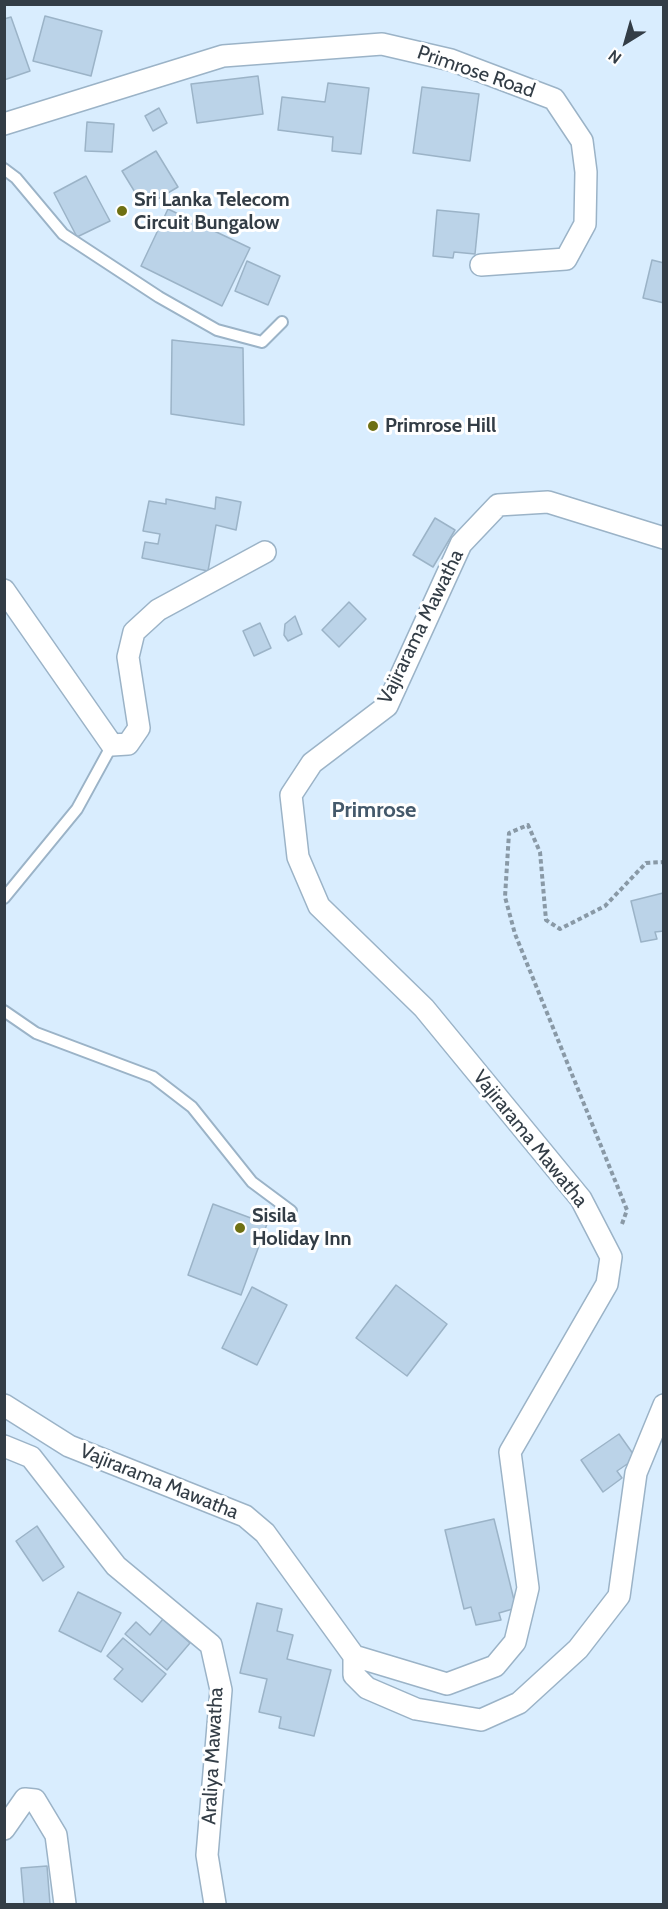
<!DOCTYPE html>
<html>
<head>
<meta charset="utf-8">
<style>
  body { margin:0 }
  #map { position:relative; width:668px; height:1909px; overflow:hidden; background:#d9edfe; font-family:Cabin,sans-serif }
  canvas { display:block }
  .frame { position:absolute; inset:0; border:6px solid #333d46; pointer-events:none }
  .north { position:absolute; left:596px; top:12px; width:60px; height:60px; -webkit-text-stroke:4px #fff; paint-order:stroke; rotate:217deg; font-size:16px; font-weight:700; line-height:24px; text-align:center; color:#333d46 }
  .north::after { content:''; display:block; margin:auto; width:21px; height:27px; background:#333d46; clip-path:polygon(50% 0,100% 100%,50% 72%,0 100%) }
</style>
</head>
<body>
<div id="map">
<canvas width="668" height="1909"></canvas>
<div class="frame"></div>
<div class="north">N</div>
</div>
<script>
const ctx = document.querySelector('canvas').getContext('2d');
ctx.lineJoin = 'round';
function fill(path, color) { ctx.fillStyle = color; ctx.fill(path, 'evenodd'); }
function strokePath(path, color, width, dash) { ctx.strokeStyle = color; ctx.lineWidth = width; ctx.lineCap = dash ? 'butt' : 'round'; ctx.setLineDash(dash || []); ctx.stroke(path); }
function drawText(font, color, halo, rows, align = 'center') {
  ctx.font = font + ' Cabin,sans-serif'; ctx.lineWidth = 6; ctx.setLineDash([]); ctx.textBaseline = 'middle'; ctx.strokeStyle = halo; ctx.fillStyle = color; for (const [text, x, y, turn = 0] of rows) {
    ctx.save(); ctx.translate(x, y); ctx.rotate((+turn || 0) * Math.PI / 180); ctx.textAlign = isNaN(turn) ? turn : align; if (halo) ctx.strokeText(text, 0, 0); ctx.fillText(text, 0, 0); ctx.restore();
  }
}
const building = new Path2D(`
  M45,16L102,31L91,76L33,61Z
  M11,17L30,71L4,80V19Z
  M258,76L263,114L197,123L191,84Z
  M328,83L369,88L361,154L332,151L333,137L278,130L282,97L325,102Z
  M422,87L479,94L470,161L413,153Z
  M159,108L167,123L153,131L145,116Z
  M87,122L114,124L112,152L85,151Z
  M156,151L178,187L144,207L122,171Z
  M86,176L110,221L77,237L54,193Z
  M168,209L250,248L222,306L141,266Z
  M437,210L479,214L475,254L454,252L453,258L433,256Z
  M652,260L664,263V303L643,298Z
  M247,261L280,276L268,305L235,291Z
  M172,340L243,348L244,425L171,414Z
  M216,497L241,502L236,530L216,525L208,571L142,558L145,542L158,544L160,534L143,531L149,501L166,504V499L215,509Z
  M435,518L455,530L433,567L413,555Z
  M349,602L366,619L339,647L322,630Z
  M295,616L302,634L288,641L284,635L285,624Z
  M260,623L271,648L254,656L243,631Z
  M663,893L664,931L655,932L657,939L641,942L631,901Z
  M213,1204L267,1224L241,1295L188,1275Z
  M396,1285L447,1324L407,1376L356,1338Z
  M252,1287L287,1305L257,1365L222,1348Z
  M619,1434L636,1458L617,1471L622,1478L603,1492L581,1460Z
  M494,1519L516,1608L499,1613L501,1620L476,1625L471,1607L464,1609L445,1530Z
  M37,1526L64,1567L43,1581L16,1541Z
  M78,1592L121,1613L101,1652L59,1631Z
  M257,1603L282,1609L277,1631L293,1635L287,1659L331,1670L314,1736L279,1728L281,1717L259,1712L267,1679L240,1673Z
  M163,1619L190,1643L167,1670L125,1634L136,1622L150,1635Z
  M123,1638L166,1674L142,1702L114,1679L123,1669L107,1656Z
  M47,1866L50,1904H24L21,1868Z`);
fill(building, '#bbd3e8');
strokePath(building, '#9bb3c7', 1.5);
const lane = new Path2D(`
  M4,169L16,178L63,234L159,297L217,330L262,342L282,322
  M4,898L77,809L112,745
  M4,1011L36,1033L153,1077L192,1107L252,1182L291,1211`);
const street = new Path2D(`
  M4,124L223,56L382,44L451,60L554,99L582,141L586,172L585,224L566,259L481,265
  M4,590L112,745L128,744L139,728L128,657L134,632L158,610L265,552
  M4,1405L69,1446L245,1516L265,1533L354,1656L447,1684L495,1666L515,1642L528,1588L510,1452L607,1284L611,1257L581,1199L424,1008L319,906L298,857L291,795L312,763L387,706L461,544L498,505L548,502L664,538
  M4,1446L31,1457L116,1566L211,1645L221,1690L207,1855L215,1904
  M354,1656V1675L367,1688L416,1709L481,1720L519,1703L578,1649L619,1596L636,1473L664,1405
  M4,1829L25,1799L35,1800L56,1835L65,1904`);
strokePath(lane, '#9bb3c7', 14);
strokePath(street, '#9bb3c7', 24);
strokePath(new Path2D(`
  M622,1224L627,1210L515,934L505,897L509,833L528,825L540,852L546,920L560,929L605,906L646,863L664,862`), '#8999a6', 4, [4.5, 3]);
strokePath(lane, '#fff', 10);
strokePath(street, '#fff', 21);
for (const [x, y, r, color] of [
  [122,211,6,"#6e7013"],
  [373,426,6,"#6e7013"],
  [240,1228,6,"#6e7013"]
]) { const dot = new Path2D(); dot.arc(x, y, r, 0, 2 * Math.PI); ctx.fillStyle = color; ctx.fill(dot); strokePath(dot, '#fff', 2); }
drawText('20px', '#333d46', '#fff', [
  ["Primrose Road",476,72,19],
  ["Vajirarama Mawatha",421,627,-64],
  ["Vajirarama Mawatha",530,1139,51],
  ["Vajirarama Mawatha",159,1482,22],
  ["Araliya Mawatha",213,1756,-87]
]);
drawText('bold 20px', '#333d46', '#fff', [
  ["Sri Lanka Telecom",134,200],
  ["Circuit Bungalow",134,223],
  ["Primrose Hill",385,426],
  ["Sisila",252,1216],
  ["Holiday Inn",252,1239]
], 'left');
drawText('bold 22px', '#44596b', '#fff', [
  ["Primrose",374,811]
]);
</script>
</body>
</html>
